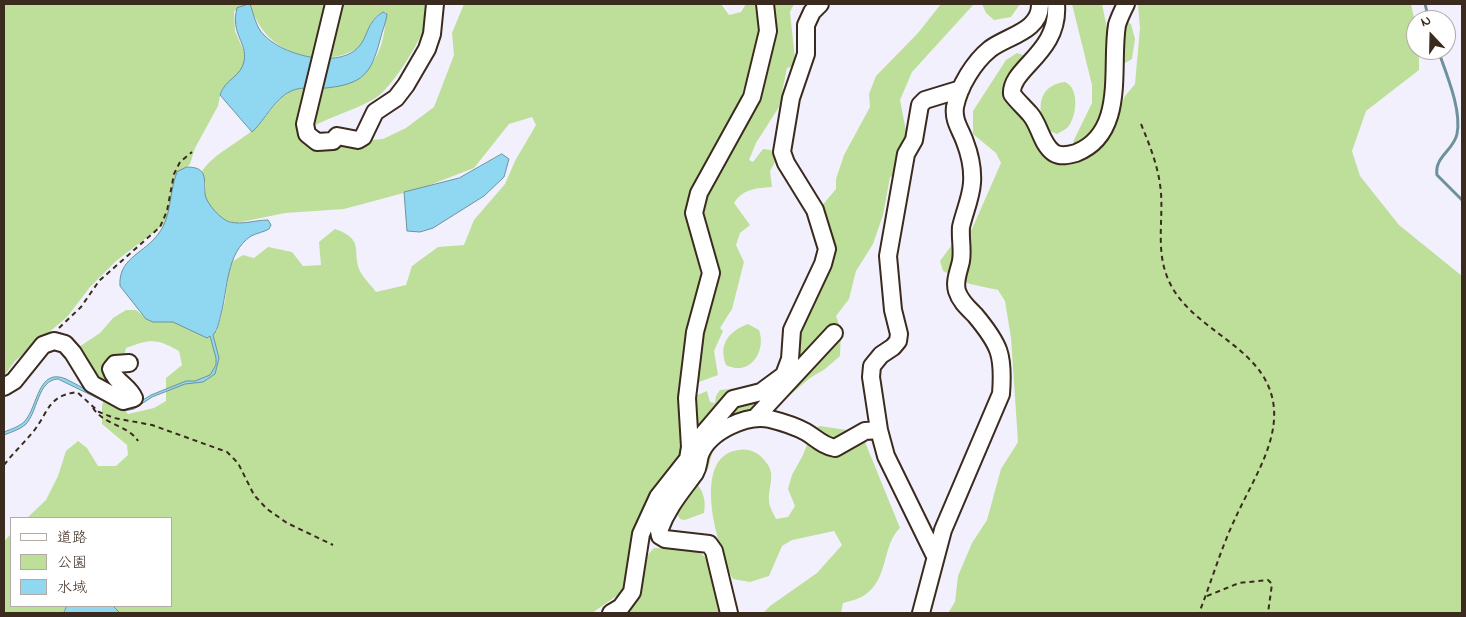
<!DOCTYPE html>
<html>
<head>
<meta charset="utf-8">
<style>
  body { margin:0 }
  #map { position:relative; width:1466px; height:617px; overflow:hidden; background:#f2f0fd; font-family:"Indie Flower","Klee One",sans-serif }
  canvas { display:block }
  .frame { position:absolute; inset:0; border:5px solid #3b2a1e; pointer-events:none }
  .legend { position:absolute; left:10px; top:517px; width:162px; height:90px; box-sizing:border-box; background:#fff; border:1px solid #b1aaa5; margin:0; padding:6px 9px; list-style:none; font-size:15px; color:#3b2a1e }
  .legend li { display:flex; align-items:center; gap:10px; height:25px }
  .legend b { width:25px; border:1px solid #b1aaa5 }
  .north { position:absolute; left:1406px; top:10px; width:50px; height:50px; box-sizing:border-box; background:#fff; border:1px solid #b1aaa5; border-radius:50%; rotate:339deg; font-size:14px; font-weight:700; line-height:20px; text-align:center; color:#3b2a1e }
  .north::after { content:''; display:block; margin:auto; width:18px; height:22px; background:#3b2a1e; clip-path:polygon(50% 0,100% 100%,50% 72%,0 100%) }
</style>
</head>
<body>
<div id="map">
<canvas width="1466" height="617"></canvas>
<div class="frame"></div>
<ul class="legend">
<li><b style="height:6px;background:#fff"></b>道路</li>
<li><b style="height:14px;background:#bddf99"></b>公園</li>
<li><b style="height:14px;background:#90d7f1"></b>水域</li>
</ul>
<div class="north">N</div>
</div>
<script>
const ctx = document.querySelector('canvas').getContext('2d');
ctx.lineJoin = 'round';
function fill(path, color) { ctx.fillStyle = color; ctx.fill(path, 'evenodd'); }
function strokePath(path, color, width, dash) { ctx.strokeStyle = color; ctx.lineWidth = width; ctx.lineCap = dash ? 'butt' : 'round'; ctx.setLineDash(dash || []); ctx.stroke(path); }
fill(new Path2D(`
  M4,4H249L234,11L235,31L245,54L244,69L221,90L218,106L195,148L190,164L180,173L167,222L116,261L90,287L67,317L15,361L4,376Z
  M250,4H425C425,12 425,22 423,30C417,47 390,90 374,99C351,112 324,118 302,133L347,142L383,139L406,128L434,107L454,55L452,33L464,4H721L729,15L741,12L746,4H755L760,39L739,103L701,177L687,215L701,276L691,320L681,400L682,454L625,590L592,613H118L111,606H171V518H27L46,500L58,476L66,451L78,441L87,448L98,466H116L128,455L127,445L102,424V406L105,396L119,404L128,414L154,408L166,401V378L182,365L179,351C156,338 150,339 126,348L122,367L126,379L118,389L92,378L79,347L100,333L113,318L126,310H136L147,319L183,323L205,337L217,331L225,301L230,263L243,255L254,258L268,247L292,252L303,266L321,265L319,242L335,229C367,240 350,253 361,273C365,280 372,286 376,292L406,285L412,266L438,247L464,245L474,220L505,184L515,161L536,125L532,117L509,124L474,168L422,188L344,209L285,213L236,223L223,220L204,200L206,185L202,171C216,152 237,144 255,128C268,117 277,97 293,90C304,86 319,88 331,86C372,81 385,50 386,12H382C378,15 373,19 371,23C367,31 366,41 359,47C333,66 287,58 266,34C258,25 254,15 250,4Z
  M767,4H794L790,12L795,59L794,66L787,68L779,107L756,143L749,160L753,162L763,149L771,150L775,162L770,171L772,187C756,188 743,189 734,203L750,225L740,233L736,245L744,262L732,309L720,328L723,331L714,351L718,375L699,382L694,378L713,279L700,203L756,97Z
  M941,4H974L912,72L900,100L907,136L902,146L896,175L890,177L883,215L873,244L856,271L849,299L836,316L841,330L840,356L825,369L810,378L758,422L735,416L714,446L708,469L700,475L693,397L707,391L710,402L715,403L716,396L720,390L761,386L780,370L783,344L813,278L811,269L818,257L820,208L836,189V179L844,155L870,107L869,94L876,76L918,33Z
  M982,4H1020L1011,17L994,20L986,13Z
  M1072,4H1102L1108,33L1110,63L1101,127L1078,145L1073,142L1092,103V85Z
  M1138,4H1411L1416,27V50H1419V70L1366,111L1352,151L1360,176L1399,225L1462,276V613H948L955,602L958,576L972,543L987,520L1001,469L1018,442L1011,338L1005,301L998,290L970,284L943,271L940,261L954,242L972,229L1001,163L996,153L973,134V111L1006,60L1017,53L1026,56L1007,88L1068,158L1117,114L1125,96L1135,84L1140,28Z
  M1125,21L1131,24L1135,39L1132,59L1125,63H1119Z
  M1065,82C1080,88 1077,118 1067,128C1065,130 1060,132 1057,134L1045,129C1037,108 1038,85 1065,82Z
  M748,324L759,330C767,352 749,377 726,365C718,344 729,331 748,324Z
  M820,426L853,431L865,442L900,528C882,545 889,577 866,594C860,599 850,601 843,603L841,613H763L770,606L817,573L842,545L834,531L792,540L782,546L769,576L750,582L733,579C719,553 689,457 738,450C749,448 758,452 765,461C777,474 768,486 769,501C769,507 774,514 776,519L788,517L795,506L788,489L792,475L803,455L813,429Z
  M695,482C704,491 706,501 704,513L685,520L680,519L675,510Z
  M11,534V606H67L63,613H4V541Z
  M654,548L694,549L707,558L722,613H629C643,595 637,563 654,548Z`), '#bddf99');
const water = new Path2D(`
  M250,4C254,14 256,28 264,35C282,54 327,66 351,53C370,42 363,24 383,12L387,14C386,23 382,31 380,40C371,74 363,84 326,88C314,89 302,86 291,91C275,98 265,120 252,132L220,95C224,80 242,76 244,61C248,43 230,34 237,8Z
  M502,154L509,159L504,177L484,196L433,228L420,232L407,231L404,192L459,178Z
  M187,167C208,167 204,179 205,194C206,203 221,220 230,222C242,225 256,220 268,220L271,225L269,229C264,232 257,233 251,236C226,253 228,288 221,314C219,321 218,330 213,335L219,358L215,374L203,382L185,384L152,397L134,409L124,411L58,379C37,380 38,413 25,425C19,430 11,432 4,435V432C11,429 19,427 25,421C38,406 38,367 66,379L123,409L133,406L151,395L186,381H195L210,375L216,365V358L210,336L207,338L173,322H153L146,319L120,286C118,260 141,254 155,238C173,218 168,195 177,172Z
  M67,606H113L120,613H64Z`);
fill(water, '#90d7f1');
strokePath(water, '#6e929d', 1);
strokePath(new Path2D(`
  M1425,4L1429,20
  M1438,50C1446,73 1462,110 1457,134C1454,150 1434,157 1437,175L1462,200`), '#6e929d', 3);
const minor = new Path2D(`
  M334,4L305,124L307,134L317,142L333,141L337,136L358,140L363,137L375,112L396,98L406,85L427,49L432,34L435,4
  M1056,4C1060,53 1010,68 1012,94C1017,101 1024,107 1030,114C1040,125 1041,144 1054,153C1061,157 1069,155 1076,153C1127,133 1110,66 1117,25C1119,18 1123,10 1126,4
  M4,387L14,381L43,345L54,341L65,344L73,353L92,384L123,401L134,398C129,386 115,382 111,369L115,364L129,363
  M756,417L834,333
  M700,455V443L704,433L733,399L761,392L784,375L790,359L792,330L823,264L827,249L815,210L786,163L782,152L791,98L806,54V25L812,12L820,4
  M935,556L886,456L879,430L871,377L872,366L881,355L893,347L898,341L899,334L893,310L888,256L906,154L914,140L920,105L925,100L961,89
  M611,613L621,607L632,592L641,534L658,497L688,459L690,447L687,398L695,332L711,273L694,213L699,193L752,97L768,31L765,4
  M729,613L714,551L709,544L665,539L660,536L659,531C667,508 681,492 695,473C699,466 698,462 700,455C709,431 747,414 770,419C782,422 795,426 806,432C816,438 823,446 835,448L865,431L879,430
  M921,613L943,530L1001,394C1004,355 1000,345 975,315C968,308 960,301 957,291C954,281 959,271 961,261C963,250 960,239 961,227C964,213 971,198 972,183C973,169 970,155 965,142C961,130 953,121 955,107C959,86 974,62 990,49C1007,36 1041,31 1040,4`);
strokePath(minor, '#3b2a1e', 20);
strokePath(new Path2D(`
  M1141,124C1150,146 1159,168 1161,193C1163,222 1156,251 1168,279C1184,317 1227,334 1254,364C1300,416 1256,471 1234,521C1220,551 1211,583 1199,613
  M59,328L81,307L99,281L160,227L167,211L174,174L180,162L192,152
  M93,408C104,425 128,425 138,441
  M4,465C13,453 24,443 33,432C49,412 47,396 77,392L99,412L114,418L152,425L227,452L238,463L254,495L267,509L287,523L333,545
  M1207,596L1239,583L1268,580L1272,584L1268,613`), '#3b2a1e', 2, [5, 4]);
strokePath(minor, '#fff', 16);
</script>
</body>
</html>
